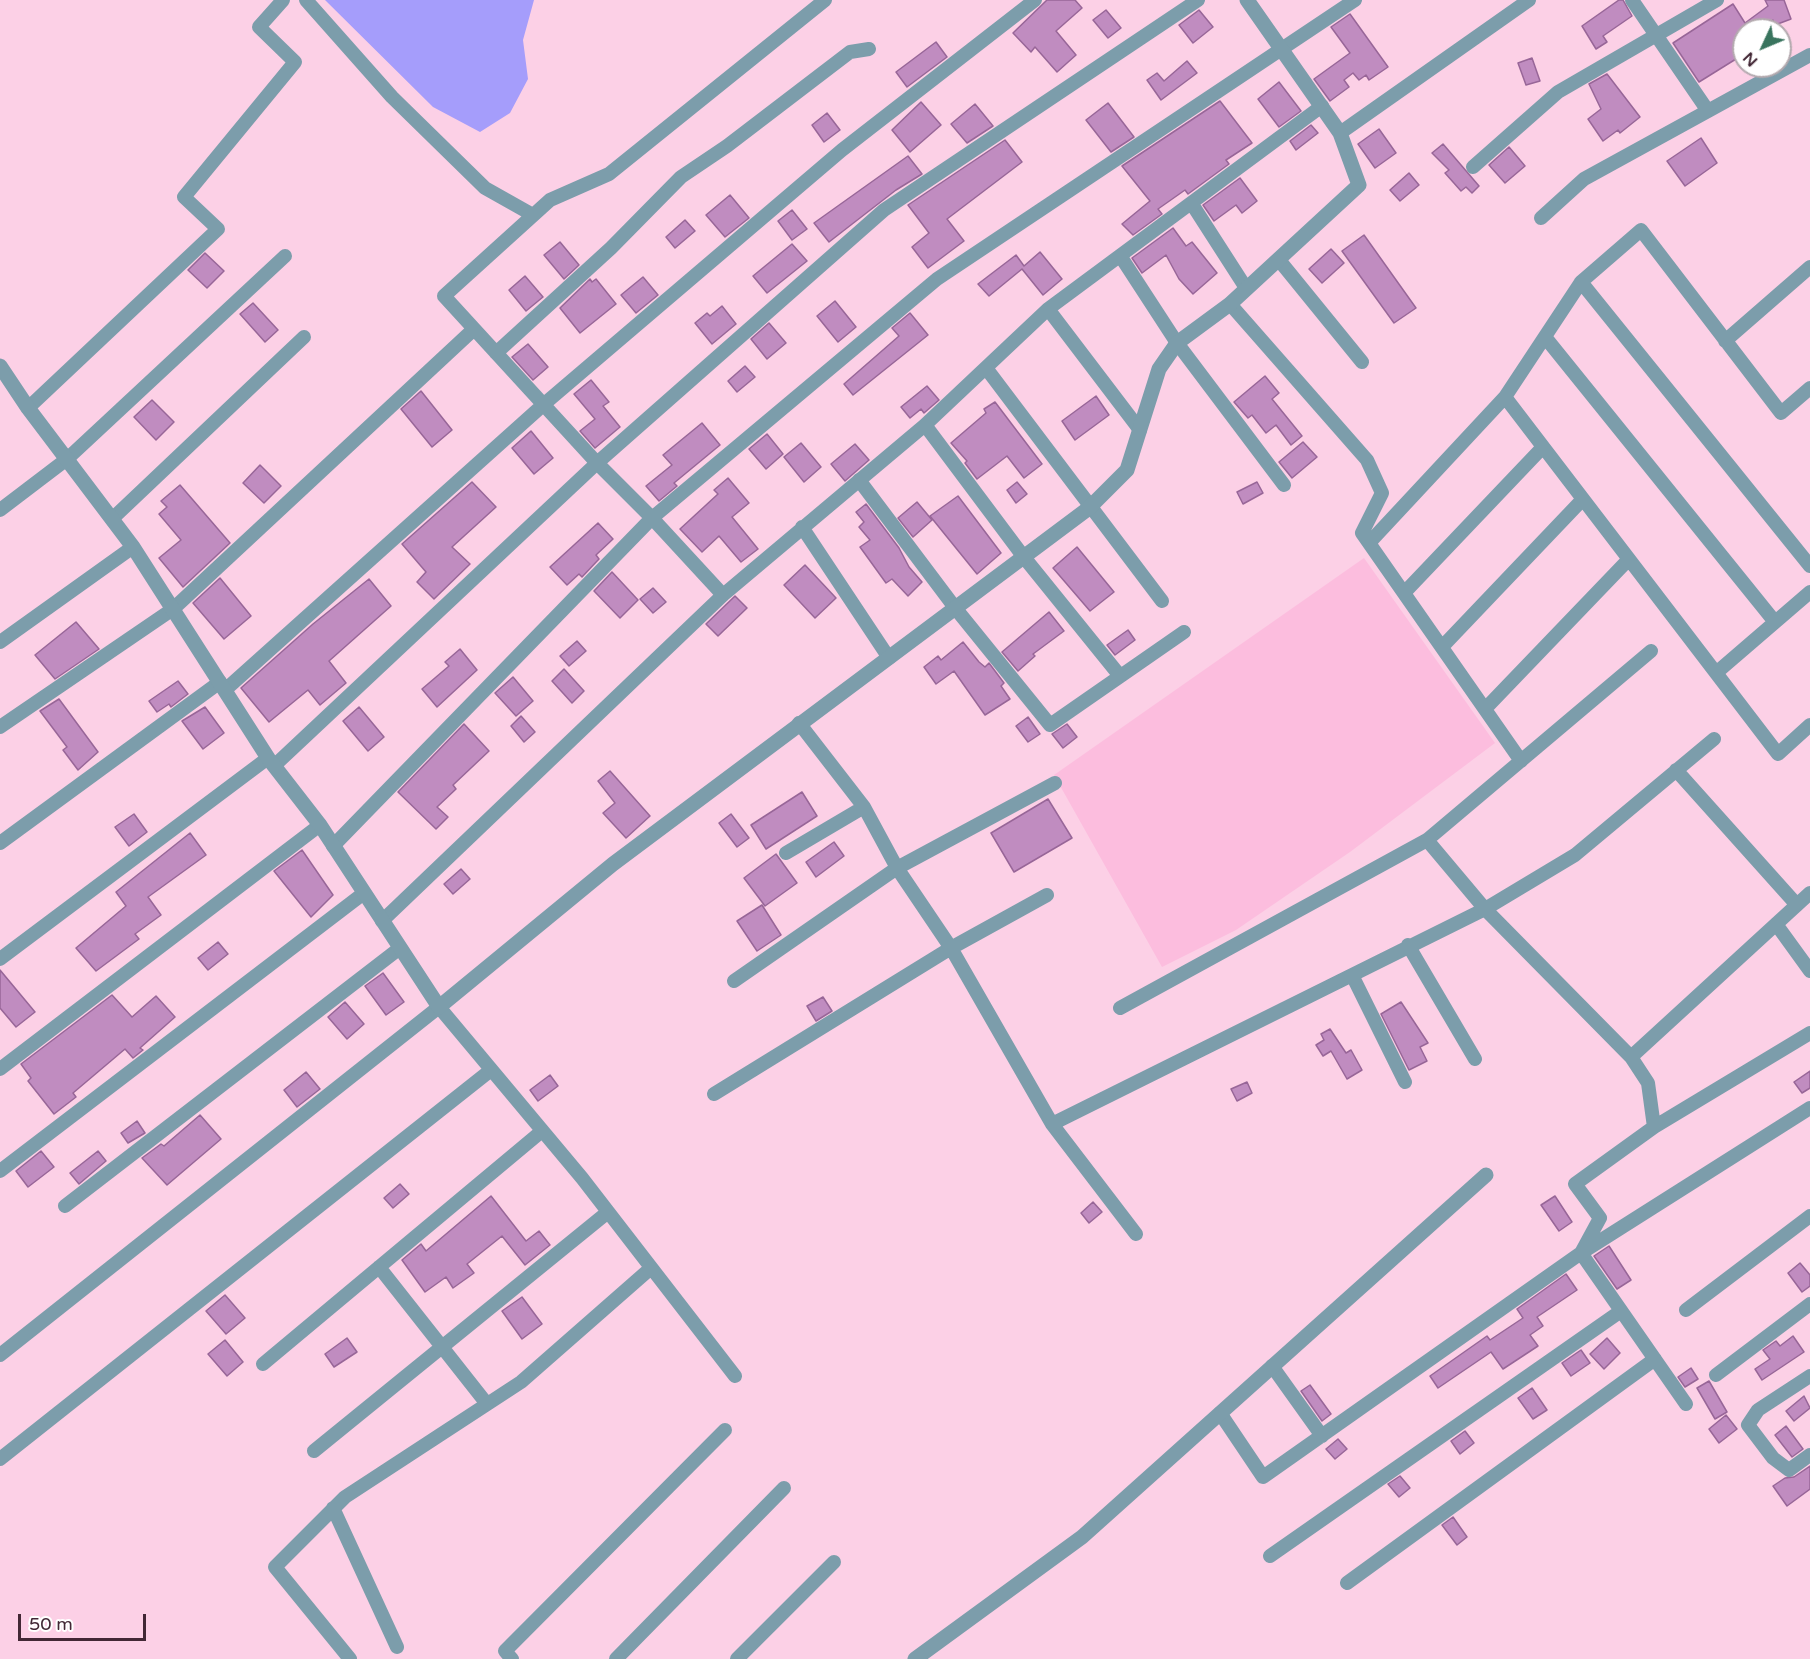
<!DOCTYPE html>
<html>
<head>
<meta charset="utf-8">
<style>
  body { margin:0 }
  #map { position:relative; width:1810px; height:1659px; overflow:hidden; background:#fcd0e6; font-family:"Varela Round",sans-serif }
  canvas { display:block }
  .north { position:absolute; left:1732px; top:18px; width:60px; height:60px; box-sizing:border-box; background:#fff; border:2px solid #b3a9ae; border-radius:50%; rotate:226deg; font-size:16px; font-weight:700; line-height:24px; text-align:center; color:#422735 }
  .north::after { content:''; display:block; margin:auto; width:21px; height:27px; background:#39745e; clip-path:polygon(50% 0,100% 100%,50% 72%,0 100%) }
  .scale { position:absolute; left:18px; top:1614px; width:128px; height:27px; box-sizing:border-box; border:3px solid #422735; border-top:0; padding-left:8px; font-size:18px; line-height:21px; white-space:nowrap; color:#422735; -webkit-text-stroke:4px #fff; paint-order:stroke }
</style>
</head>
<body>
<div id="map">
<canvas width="1810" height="1659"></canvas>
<div class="north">N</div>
<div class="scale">50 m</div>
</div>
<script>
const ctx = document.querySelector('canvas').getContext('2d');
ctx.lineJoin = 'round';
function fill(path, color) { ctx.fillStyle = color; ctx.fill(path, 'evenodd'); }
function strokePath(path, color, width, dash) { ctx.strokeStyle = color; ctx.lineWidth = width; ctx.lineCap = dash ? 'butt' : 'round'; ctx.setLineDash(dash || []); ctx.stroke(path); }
fill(new Path2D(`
  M1364,558L1495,743L1350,852L1236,930L1162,967L1054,775Z`), '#fcbdde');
fill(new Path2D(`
  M325,0H534L523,40L528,79L510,113L480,132L433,107Z`), '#a59dfb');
const building = new Path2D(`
  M1047,0H1075L1082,8L1056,31L1076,55L1057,72L1035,47L1031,52L1013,33Z
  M1619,0H1623L1632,16L1603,36L1607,42L1596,49L1582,26Z
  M1765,0H1784L1791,19L1775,25L1773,20L1760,30H1744V54L1699,82L1673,43L1733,4L1745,23L1768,6Z
  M1106,10L1121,28L1108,38L1093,20Z
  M1199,10L1213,27L1193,43L1179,25Z
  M1350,14L1388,67L1369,80L1366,75L1359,80L1353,73L1344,80L1349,87L1330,101L1314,79L1350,53L1331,27Z
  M936,42L947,57L907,87L896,72Z
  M1532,58L1540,81L1526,85L1518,63Z
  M1187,61L1197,73L1161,100L1147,80L1157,73L1164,81Z
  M1607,74L1640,117L1620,133L1618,130L1603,141L1588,119L1601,109L1589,84Z
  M1279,82L1301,111L1279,127L1258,99Z
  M1220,101L1252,143L1226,160L1229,164L1188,194L1185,190L1158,209L1162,214L1133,235L1122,224L1150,201L1122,166Z
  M921,102L941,125L910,152L892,130Z
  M1108,103L1134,137L1111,152L1086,120Z
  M975,104L993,126L967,143L951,124Z
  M827,113L840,130L824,142L812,125Z
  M1311,125L1318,133L1296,150L1290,141Z
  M1379,129L1396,153L1375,168L1358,144Z
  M1701,138L1717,163L1685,186L1667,161Z
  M1005,140L1022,162L947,219L964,241L928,268L912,247L929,233L908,205Z
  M1443,144L1479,186L1472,193L1466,187L1461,191L1445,173L1449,170L1432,153Z
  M1509,147L1525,166L1505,183L1489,165Z
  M908,156L922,174L896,190L829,242L814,223Z
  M1409,173L1419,185L1400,201L1390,190Z
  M1240,178L1257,201L1242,213L1236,205L1214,221L1203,205Z
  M730,195L749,218L725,237L706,215Z
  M792,210L807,229L792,240L778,221Z
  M685,220L695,231L675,248L666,237Z
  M1173,228L1186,246L1192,242L1217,273L1193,294L1179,279L1166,255L1142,273L1132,258Z
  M1364,235L1416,308L1394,323L1342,251Z
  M560,242L579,265L564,279L544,255Z
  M792,244L807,261L767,293L753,276Z
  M1331,249L1344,263L1322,283L1309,269Z
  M1040,252L1062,279L1043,295L1022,269L989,296L978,284L1016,255L1024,266Z
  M205,253L224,271L207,288L188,270Z
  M525,276L543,297L526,311L509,290Z
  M643,277L658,295L636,313L621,295Z
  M590,279L592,282L596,279L616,304L580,333L560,308Z
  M835,301L856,327L838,342L817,316Z
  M253,303L278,330L265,342L240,314Z
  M722,306L736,324L712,344L695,323L707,313L710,316Z
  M910,313L928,335L853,395L844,384L899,336L892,328Z
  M769,323L786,343L767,359L751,339Z
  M528,344L548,367L533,380L512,357Z
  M745,366L755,377L737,392L728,381Z
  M1265,376L1279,393L1272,399L1302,436L1291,445L1276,425L1266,433L1252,415L1248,418L1234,402Z
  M591,380L609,402L603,406L620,427L595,448L580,431L595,419L574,394Z
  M927,386L939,400L924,413L921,409L910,418L901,407Z
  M421,391L452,430L432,447L401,409Z
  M1096,396L1109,415L1075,440L1062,421Z
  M152,400L174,422L156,440L134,417Z
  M995,402L1042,464L1024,478L1007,456L977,479L965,463L967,461L951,443L986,413L984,409Z
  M702,423L720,445L674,483L677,486L659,501L646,486L672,465L663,455Z
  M531,431L553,458L534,474L512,448Z
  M767,434L783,454L766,469L749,449Z
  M1303,442L1317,457L1292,478L1279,462Z
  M801,443L821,467L804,482L784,457Z
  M855,444L869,460L845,481L831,464Z
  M260,465L281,486L264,503L243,483Z
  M728,478L749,503L732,517L758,549L741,562L719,536L702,552L680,529L718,494L714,490Z
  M472,482L496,507L452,547L470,564L434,599L417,582L426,572L402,544Z
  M1017,482L1027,494L1016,503L1007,490Z
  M1257,482L1263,493L1243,504L1237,492Z
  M180,485L230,543L183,587L159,558L181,540L159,514L167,507L161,501Z
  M958,496L1001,553L977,574L930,516Z
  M917,502L932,520L913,537L898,518Z
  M866,504L899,548L909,567L922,582L908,596L892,579L886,583L860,547L870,540L859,527L864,522L856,512Z
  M598,523L613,539L596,555L599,559L582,577L579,574L567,585L550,567Z
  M1077,547L1114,592L1090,611L1053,568Z
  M805,565L836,598L815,618L784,585Z
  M612,572L638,600L620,618L594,591Z
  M220,578L251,616L224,639L193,603Z
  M369,579L391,606L329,661L346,683L320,705L308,690L269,722L241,688L313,624Z
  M653,588L666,602L653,613L640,599Z
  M735,596L747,608L718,636L706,624Z
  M1049,612L1064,631L1033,654L1035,656L1018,671L1002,652Z
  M76,622L99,649L55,679L35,655Z
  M1128,630L1135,640L1115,655L1107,645Z
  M577,641L586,651L569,666L560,656Z
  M963,642L979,662L985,667L989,663L1004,683L1001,686L1010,699L985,715L954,671L936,684L924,667L938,656L941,660Z
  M460,649L477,670L437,707L422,689L449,666L445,662Z
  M564,669L584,691L572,703L552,681Z
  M513,677L533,701L516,716L495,693Z
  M178,681L188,694L171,707L169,704L157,712L149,701Z
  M59,699L98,752L78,770L63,750L67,747L40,711Z
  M205,707L224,733L203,749L182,721Z
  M359,707L384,737L368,751L343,721Z
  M521,716L535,732L524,742L511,726Z
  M1028,717L1040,734L1028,742L1016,726Z
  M464,724L489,751L453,785L456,789L437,807L448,817L436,829L398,792Z
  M1067,724L1077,737L1063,748L1052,734Z
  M610,771L650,816L626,838L603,813L615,803L598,781Z
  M802,792L817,816L766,849L751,825Z
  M1048,799L1072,838L1014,872L991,833Z
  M134,814L147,832L129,846L115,827Z
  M731,814L749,838L737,847L719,823Z
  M190,833L206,855L148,897L161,915L135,934L139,939L96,971L76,948L126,906L116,892Z
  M834,842L844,856L816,877L806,862Z
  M302,850L333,895L311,917L274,871Z
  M776,854L797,883L765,906L744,878Z
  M461,869L470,879L453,894L444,884Z
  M762,905L781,935L757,951L737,921Z
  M218,942L228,954L208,970L198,958Z
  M0,970L35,1012L16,1027L0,1008Z
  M383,973L404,1002L386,1015L365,986Z
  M112,995L132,1017L156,996L175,1017L140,1048L143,1050L133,1058L125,1049L73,1093L76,1097L54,1114L28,1081L31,1078L21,1064Z
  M823,997L832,1011L816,1021L807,1006Z
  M345,1002L364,1024L347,1039L328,1017Z
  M1401,1002L1428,1043L1420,1047L1427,1061L1409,1070L1381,1014Z
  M1330,1029L1346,1053L1351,1050L1362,1070L1347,1079L1331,1051L1323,1056L1316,1045L1324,1040L1321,1034Z
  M1810,1071V1088L1802,1093L1794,1082Z
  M306,1072L320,1089L297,1107L284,1090Z
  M550,1075L558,1086L538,1101L530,1090Z
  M1247,1082L1252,1093L1237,1101L1231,1089Z
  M200,1115L221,1139L167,1185L142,1158L161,1144L164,1146Z
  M137,1121L145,1133L128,1143L121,1133Z
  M41,1151L54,1167L28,1187L16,1171Z
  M98,1151L106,1161L79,1184L70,1173Z
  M400,1184L409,1194L393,1208L384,1198Z
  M491,1196L526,1241L539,1231L550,1245L525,1265L502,1236L467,1264L474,1273L453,1288L446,1277L425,1292L402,1260L421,1244L426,1251Z
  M1555,1196L1572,1222L1559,1231L1541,1205Z
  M1093,1202L1102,1212L1089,1223L1081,1213Z
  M1609,1246L1631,1280L1617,1289L1594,1256Z
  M1800,1263L1810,1275V1286L1802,1292L1788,1273Z
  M1566,1274L1577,1290L1537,1317L1543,1326L1530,1335L1538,1346L1503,1369L1491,1352L1438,1388L1430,1376L1487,1336L1490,1340L1523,1318L1517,1309Z
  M225,1295L245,1318L226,1334L206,1311Z
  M522,1297L542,1324L522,1339L502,1311Z
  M1793,1336L1804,1352L1762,1380L1755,1369L1770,1359L1763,1350L1776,1341L1780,1346Z
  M347,1338L357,1352L334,1367L325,1354Z
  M1607,1338L1620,1353L1604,1369L1590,1354Z
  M225,1340L243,1362L227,1376L208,1354Z
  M1581,1350L1590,1363L1571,1376L1562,1363Z
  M1691,1368L1698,1379L1685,1387L1678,1377Z
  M1709,1381L1727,1412L1715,1419L1697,1388Z
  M1310,1385L1331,1414L1322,1421L1301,1391Z
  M1532,1388L1547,1410L1533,1419L1518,1398Z
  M1804,1396L1810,1408L1794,1421L1786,1411Z
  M1726,1415L1737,1429L1719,1443L1709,1429Z
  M1786,1426L1803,1449L1792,1457L1775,1435Z
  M1465,1431L1474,1443L1460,1454L1451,1441Z
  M1338,1439L1347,1449L1335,1459L1326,1449Z
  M1810,1466V1489L1787,1506L1773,1486L1785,1478L1794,1477Z
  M1400,1476L1410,1488L1399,1497L1388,1484Z
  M1453,1517L1467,1537L1457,1545L1442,1525Z`);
fill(building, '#c08cc0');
strokePath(building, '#986698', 1.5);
strokePath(new Path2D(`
  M306,0L392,97L485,188L533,215
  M1632,0L1708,111
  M1340,133L1529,0
  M1473,167L1558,92L1717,0
  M1192,204L1246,288
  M1541,218L1584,179L1810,55
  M1121,257L1177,343L1284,485
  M1279,260L1362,362
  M1581,282L1810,566
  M1230,304L1367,460L1382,493L1362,533L1521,761
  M1048,309L1140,430
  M1545,337L1775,622
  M1725,341L1810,267
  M496,353L611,248L681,177L727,146L850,52L869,49
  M986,368L1162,601
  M1505,397L1778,754L1810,725
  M28,408L218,229L184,197L295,62L259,27L283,0
  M925,425L1023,556L1120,676
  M859,480L956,609L1050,725L1184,632
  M0,510L67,459L285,256
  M112,519L304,337
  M802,527L889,658
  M1369,543L1505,397L1581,282L1641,230L1781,413L1810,388
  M1404,593L1543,447
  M723,595L652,518L597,463L444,296L550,200L609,174L825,0
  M0,642L133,547
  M1442,647L1583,499
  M1716,673L1810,592
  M225,690L543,405L842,150L1035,0
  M1485,709L1629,559
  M799,723L864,807L897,868L951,948L1052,1124L1136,1234
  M0,727L173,609L474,329
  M275,765L597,463L884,210L1198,0
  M1676,770L1797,905
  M1427,840L1485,909L1631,1057L1648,1083L1654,1127L1575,1184L1600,1218L1581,1253L1686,1404
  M0,843L220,682
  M333,846L652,518L937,279L1355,0
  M786,853L864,807
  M382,921L723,595L925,425L1048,309L1322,106
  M1776,924L1810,971
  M1408,945L1475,1059
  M0,959L268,758
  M1353,977L1405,1082
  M734,981L897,868L1055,783
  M1120,1008L1427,840L1651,651
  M1631,1057L1810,893
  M0,1069L320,825
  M714,1094L951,948L1047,895
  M1052,1124L1485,909L1575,855L1714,739
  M1654,1127L1810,1033
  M0,1171L364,893
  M65,1206L400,948
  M379,1267L487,1404
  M1686,1310L1810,1216
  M0,1355L439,1007L582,1178L735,1376
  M263,1364L542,1131
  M1272,1366L1322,1436
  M1716,1375L1810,1304
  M1810,1376L1758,1410L1748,1425L1773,1458L1789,1470L1810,1455
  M1220,1413L1263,1477L1581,1253L1810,1108
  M314,1451L608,1212
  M0,1459L491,1070
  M333,1508L397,1647
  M1270,1556L1621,1311
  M1347,1583L1655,1359
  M350,1659L275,1567L345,1497L521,1382L651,1268
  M512,1659L505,1651L725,1430
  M616,1659L784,1488
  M737,1659L834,1562`), '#7c9dab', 14);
strokePath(new Path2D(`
  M0,366L28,408L133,547L268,758L320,825L439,1007L613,864L1089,508L1127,470L1159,369L1177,343L1230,304L1359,185L1340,133L1247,0
  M915,1659L1082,1537L1486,1175`), '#7c9dab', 15);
</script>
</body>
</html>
